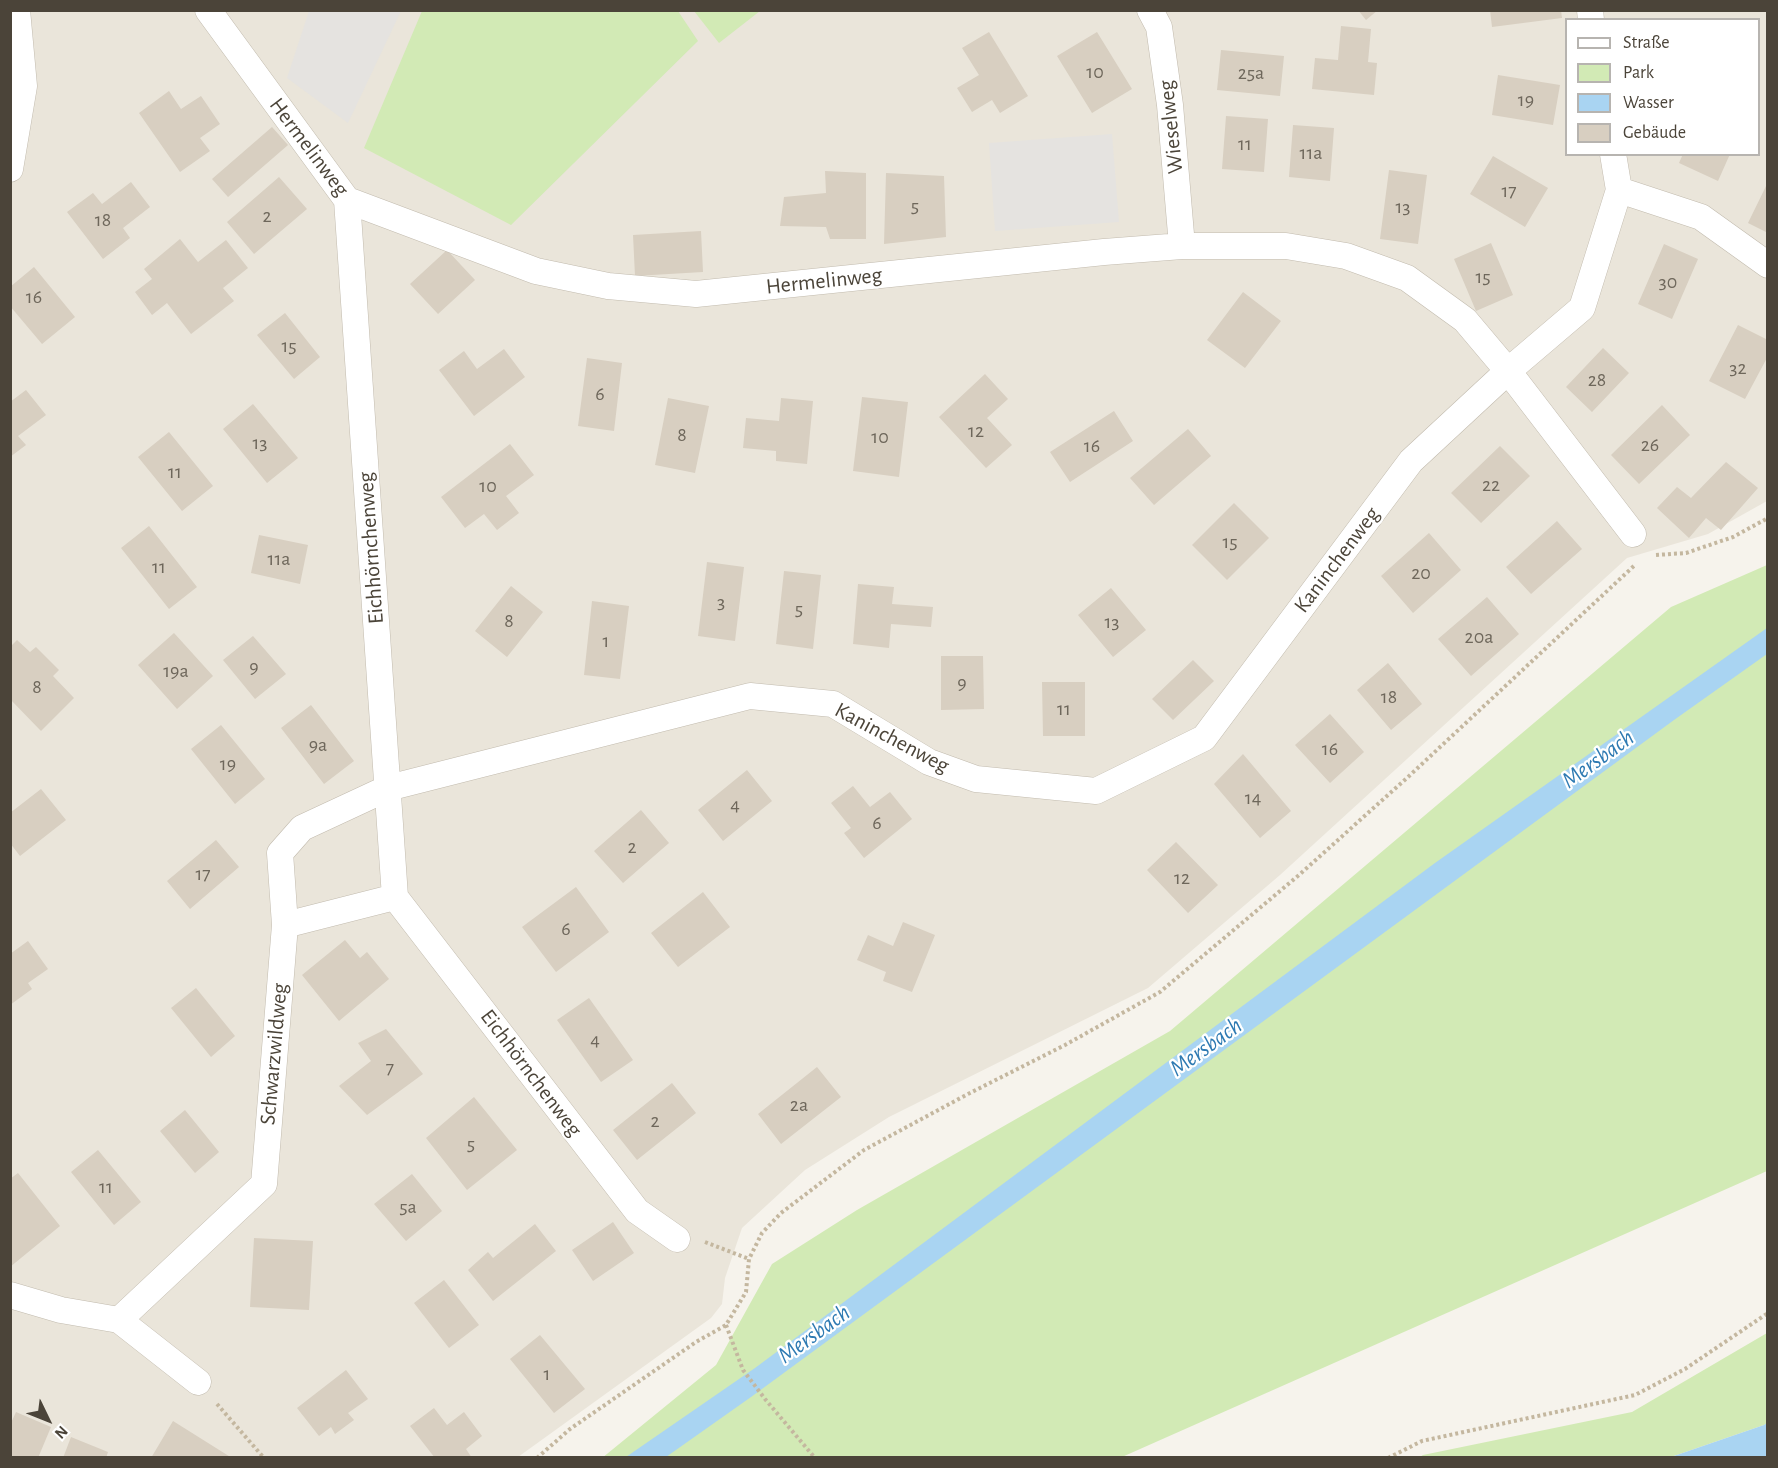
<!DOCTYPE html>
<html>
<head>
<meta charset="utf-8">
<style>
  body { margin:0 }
  #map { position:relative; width:1778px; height:1468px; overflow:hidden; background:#f6f3ec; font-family:"Alegreya Sans",sans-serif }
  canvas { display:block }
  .frame { position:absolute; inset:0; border:12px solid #4b4439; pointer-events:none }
  .legend { position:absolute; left:1565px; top:18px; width:195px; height:138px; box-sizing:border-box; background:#fff; border:2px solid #b7b4b0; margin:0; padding:8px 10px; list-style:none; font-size:18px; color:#4b4439 }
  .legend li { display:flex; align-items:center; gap:12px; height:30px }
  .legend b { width:30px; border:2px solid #b7b4b0 }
  .north { position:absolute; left:18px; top:1390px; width:60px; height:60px; -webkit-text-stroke:4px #fff; paint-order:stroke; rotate:133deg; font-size:16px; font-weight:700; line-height:24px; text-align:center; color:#4b4439 }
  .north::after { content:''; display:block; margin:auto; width:21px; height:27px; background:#4b4439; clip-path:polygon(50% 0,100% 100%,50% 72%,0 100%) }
</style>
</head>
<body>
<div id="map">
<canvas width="1778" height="1468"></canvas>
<div class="frame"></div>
<ul class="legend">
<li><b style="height:8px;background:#fff"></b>Straße</li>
<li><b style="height:16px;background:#d2eab5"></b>Park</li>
<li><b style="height:16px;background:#a9d4f2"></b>Wasser</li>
<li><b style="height:16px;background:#d8cfc1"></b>Gebäude</li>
</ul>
<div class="north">N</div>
</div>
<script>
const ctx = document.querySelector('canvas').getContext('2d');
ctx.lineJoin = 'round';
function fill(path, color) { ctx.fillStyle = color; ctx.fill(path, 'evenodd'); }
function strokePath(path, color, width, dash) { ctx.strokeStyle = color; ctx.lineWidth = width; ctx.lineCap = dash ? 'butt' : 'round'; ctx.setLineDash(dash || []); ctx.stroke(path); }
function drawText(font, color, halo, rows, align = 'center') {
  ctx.font = font + ' "Alegreya Sans",sans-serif'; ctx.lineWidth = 4.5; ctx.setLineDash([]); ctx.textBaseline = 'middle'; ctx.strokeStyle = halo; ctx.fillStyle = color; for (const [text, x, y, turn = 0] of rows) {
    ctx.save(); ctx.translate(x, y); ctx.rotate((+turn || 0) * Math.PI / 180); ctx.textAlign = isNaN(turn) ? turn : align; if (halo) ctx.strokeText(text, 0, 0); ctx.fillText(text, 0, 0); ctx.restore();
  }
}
fill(new Path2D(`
  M10,11H1767V501L1708,534L1627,558L1280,875L1148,988L889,1117L805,1170L742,1228L725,1278L722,1304L711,1318L518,1457H11ZM1566,20H1758V154H1566Z`), '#eae5da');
fill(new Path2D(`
  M422,11H678L698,41L511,225L364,148Z
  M694,11H760L719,43Z
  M1767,565V1171L1122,1457L602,1458L716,1365L772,1264L857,1210L1170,1031L1671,607Z
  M1767,1333L1768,1423L1764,1425L1671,1457L1418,1458L1423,1455L1632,1412Z`), '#d2eab5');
fill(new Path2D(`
  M309,11H401L348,123L287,78Z
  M1112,134L1119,222L995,231L989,143Z`), '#e5e3e0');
fill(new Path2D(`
  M1767,628V654L1674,720L751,1397L666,1457H626L755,1368L1435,863Z
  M1767,1423V1457H1671L1764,1425Z`), '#a9d4f2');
fill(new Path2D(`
  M1358,10H1378L1366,20Z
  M1490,10H1561L1562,18L1492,27Z
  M1341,26L1371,29L1368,62L1377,63L1374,95L1312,89L1315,58L1338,60Z
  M989,32L1028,96L1000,113L992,100L972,112L957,88L979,75L962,48Z
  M1097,32L1132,89L1092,113L1057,56Z
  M1221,50L1284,56L1280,96L1217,90Z
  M1498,75L1560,85L1553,125L1492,115Z
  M169,91L181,109L201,96L220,124L200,138L210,151L180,172L139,113Z
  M1226,116L1268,119L1264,172L1222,169Z
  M1293,125L1334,128L1330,181L1289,177Z
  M272,127L288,145L228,197L212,179Z
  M1683,154H1730L1718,181L1679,163Z
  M1493,156L1548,188L1525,227L1470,194Z
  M1389,170L1427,175L1418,244L1380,239Z
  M825,171L866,173V239H830L826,227L780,226L784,197L826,193Z
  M886,173L944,176L946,237L884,244Z
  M279,177L307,209L254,254L227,222Z
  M131,182L150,207L123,228L130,238L103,259L67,212L93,193L102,204Z
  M1768,182V233L1748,223Z
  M701,231L703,272L635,276L633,235Z
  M180,239L198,262L226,240L248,268L223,288L234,301L191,334L167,303L152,315L135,292L152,279L144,269Z
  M1491,243L1513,295L1476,311L1454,259Z
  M1664,244L1698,259L1672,319L1638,304Z
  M447,250L475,280L438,314L410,284Z
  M34,267L75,317L42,344L10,306V287Z
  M1243,292L1281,321L1245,368L1207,340Z
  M285,313L320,357L294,379L257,335Z
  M1738,325L1768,340V356L1745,399L1709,381Z
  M1603,348L1629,373L1592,412L1566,387Z
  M504,349L525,377L474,416L439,370L464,351L477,369Z
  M587,358L622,363L614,431L578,426Z
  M985,374L1008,399L987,418L1012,445L986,468L939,417Z
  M26,390L46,415L18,436L26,445L10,457V402Z
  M862,397L908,402L899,477L853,471Z
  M668,398L709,406L695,473L655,465Z
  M781,398L813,401L807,464L776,461V451L743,448L746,418L779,421Z
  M253,404L298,458L267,483L223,429Z
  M1662,405L1690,435L1639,484L1611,455Z
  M1114,411L1133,441L1070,482L1050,452Z
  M1188,429L1211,456L1154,505L1130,478Z
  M169,432L213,486L182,511L138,457Z
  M510,444L534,475L506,496L519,513L497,530L484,514L465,528L441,497Z
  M1500,446L1530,476L1481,523L1451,493Z
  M1726,462L1758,488L1721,530L1706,518L1689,538L1657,508L1677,487L1691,498Z
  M1234,503L1269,538L1227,580L1192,545Z
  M1557,521L1582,549L1531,594L1506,567Z
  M149,526L197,587L169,609L121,548Z
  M1429,533L1461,570L1413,613L1381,576Z
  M259,535L308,545L300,584L251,573Z
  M707,562L744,567L735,641L698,636Z
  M784,571L821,575L813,649L776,644Z
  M858,584L894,587L892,604L933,607L931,627L891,624L889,648L853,644Z
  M511,586L543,612L507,657L475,631Z
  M1111,588L1146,630L1113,657L1078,615Z
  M1487,597L1519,634L1471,676L1438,639Z
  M592,601L629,606L620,679L584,675Z
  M174,633L213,676L177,709L138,665Z
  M253,636L286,674L255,699L223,660Z
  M17,640L30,652L36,647L59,670L53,676L74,698L41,731L10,699V647Z
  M941,656H983L984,709L941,710Z
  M1193,660L1214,681L1173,720L1152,699Z
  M1388,663L1422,704L1391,730L1357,690Z
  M1042,682H1085V736H1043Z
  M311,705L354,761L324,784L281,728Z
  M1330,714L1364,752L1330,783L1295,745Z
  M221,725L265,779L235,804L191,749Z
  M1243,754L1291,811L1260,838L1214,784Z
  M747,770L772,801L723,841L698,810Z
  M853,786L870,807L890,792L912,819L864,858L844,833L851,828L831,803Z
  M41,789L66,820L20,856L10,843V813Z
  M641,810L669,843L623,883L594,851Z
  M216,840L239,867L190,909L167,881Z
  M1176,842L1218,885L1188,913L1147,870Z
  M576,887L609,932L556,972L522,927Z
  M703,892L730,927L678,967L651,933Z
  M903,922L935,935L912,992L883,981L886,972L857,960L868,935L893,946Z
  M345,940L360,958L367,952L389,979L339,1021L302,975Z
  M28,941L48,969L28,983L32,989L10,1005V954Z
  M196,988L235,1036L211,1057L171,1008Z
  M589,998L633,1060L601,1082L557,1020Z
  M386,1029L423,1074L367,1115L339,1086L371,1061L358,1043Z
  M817,1067L841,1097L781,1144L758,1114Z
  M672,1083L696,1113L637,1160L613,1130Z
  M474,1097L517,1150L467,1190L426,1138Z
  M185,1110L219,1152L195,1173L160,1131Z
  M98,1150L141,1202L114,1225L71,1172Z
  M18,1173L60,1226L10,1267V1179Z
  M412,1174L442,1211L406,1241L374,1204Z
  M613,1222L634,1253L593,1281L572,1250Z
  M535,1224L556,1251L493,1301L468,1270L488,1252L493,1258Z
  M254,1238L313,1241L309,1310L250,1307Z
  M444,1280L479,1325L449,1348L414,1303Z
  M540,1335L585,1389L554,1413L510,1359Z
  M346,1370L368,1399L348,1413L354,1420L335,1434L331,1427L319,1436L297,1408Z
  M434,1408L447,1425L464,1412L482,1436L466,1449L472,1458H435L410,1426Z
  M16,1412L51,1427L38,1458H10V1425Z
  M173,1421L232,1458H151Z
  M71,1437L108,1452L106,1458H63Z`), '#d8cfc1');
const street = new Path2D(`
  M208,10L347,200L536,271L608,286L696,294L1104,252L1182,246H1286L1346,256L1407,278L1465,320L1508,371L1633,534
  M1150,10L1159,27L1170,105L1182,246
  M1590,10L1591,20
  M10,169L24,86L17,10
  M1619,190L1701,217L1768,265
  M347,200L395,897L637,1211L677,1239
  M285,925L395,897
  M10,1295L61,1310L119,1320L264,1184L285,925L280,853L302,828L388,788L750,696L833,704L929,762L976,779L1096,791L1204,738L1411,461L1508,371L1582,308L1619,190L1613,154
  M119,1320L198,1382`);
strokePath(street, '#c2bbae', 27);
strokePath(new Path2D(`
  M1656,555L1686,553L1733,537L1768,518
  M705,1242L749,1259
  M726,1325L743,1370L765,1399L815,1458
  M217,1404L264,1458
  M537,1458L570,1429L696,1342L726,1325L746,1292L749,1259L762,1233L781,1213L864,1150L968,1094L1065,1045L1160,992L1299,875L1408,777L1636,564
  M1388,1458L1422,1441L1635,1395L1685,1369L1768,1313`), '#c4b79f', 4, [3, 3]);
strokePath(street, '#fff', 26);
drawText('20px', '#6e675b', null, [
  ["10",1095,72],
  ["25a",1251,73],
  ["19",1526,100],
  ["11",1245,144],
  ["11a",1311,153],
  ["17",1509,191],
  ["5",915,206],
  ["13",1403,207],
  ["2",267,216],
  ["18",103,220],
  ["15",1483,277],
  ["30",1668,282],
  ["16",34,297],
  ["15",289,346],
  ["32",1738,368],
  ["28",1597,380],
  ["6",600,394],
  ["12",976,431],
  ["8",682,435],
  ["10",880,437],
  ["13",260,443],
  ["26",1650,445],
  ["16",1092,446],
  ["11",175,472],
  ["22",1491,485],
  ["10",488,486],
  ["15",1230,542],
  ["11a",279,559],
  ["11",159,567],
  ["20",1421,573],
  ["3",721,602],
  ["5",799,609],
  ["8",509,621],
  ["13",1112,622],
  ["20a",1479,637],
  ["1",606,641],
  ["9",254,667],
  ["19a",176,671],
  ["9",962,683],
  ["8",37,687],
  ["18",1389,697],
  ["11",1064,709],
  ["9a",318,745],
  ["16",1330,749],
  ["19",228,764],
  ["14",1253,798],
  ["4",735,805],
  ["6",877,823],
  ["2",632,847],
  ["17",203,874],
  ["12",1182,878],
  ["6",566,929],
  ["4",595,1040],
  ["7",390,1068],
  ["2a",799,1105],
  ["2",655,1121],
  ["5",471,1144],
  ["11",106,1187],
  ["5a",408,1207],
  ["1",547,1374]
]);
drawText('22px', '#4b4439', '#fff', [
  ["Wieselweg",1171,127,-96],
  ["Hermelinweg",309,147,53],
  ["Hermelinweg",824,281,-6],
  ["Eichhörnchenweg",371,548,-94],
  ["Kaninchenweg",1337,560,-53],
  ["Kaninchenweg",892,738,28],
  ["Schwarzwildweg",274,1054,-85],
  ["Eichhörnchenweg",531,1073,53]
]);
drawText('italic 24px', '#2e7ab2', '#fff', [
  ["Mersbach",1598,759,-36],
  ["Mersbach",1206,1047,-36],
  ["Mersbach",814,1334,-36]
]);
</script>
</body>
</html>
